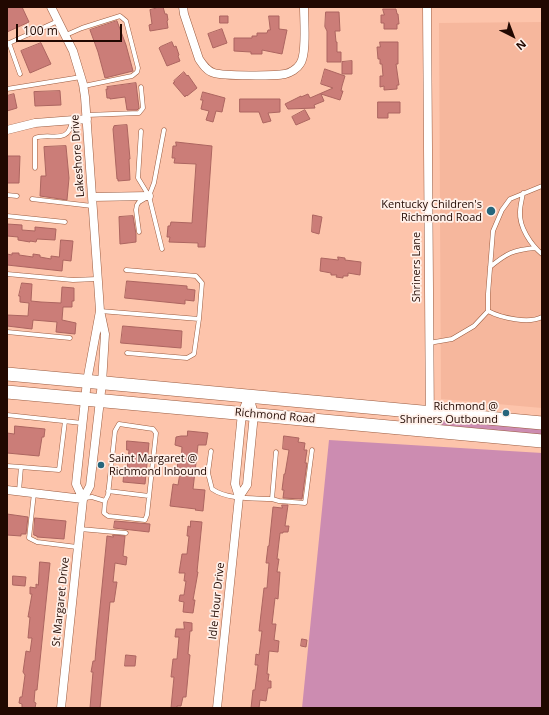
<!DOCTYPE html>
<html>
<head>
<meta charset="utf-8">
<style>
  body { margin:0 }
  #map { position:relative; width:549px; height:715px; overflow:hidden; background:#fdc4ab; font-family:"Open Sans",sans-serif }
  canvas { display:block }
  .frame { position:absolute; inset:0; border:8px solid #210801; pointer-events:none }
  .north { position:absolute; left:493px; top:16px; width:40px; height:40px; -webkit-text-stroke:3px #fff0e9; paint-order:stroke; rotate:138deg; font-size:11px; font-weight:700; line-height:16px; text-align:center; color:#210801 }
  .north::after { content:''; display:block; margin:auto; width:14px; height:18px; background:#210801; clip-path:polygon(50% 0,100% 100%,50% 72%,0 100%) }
  .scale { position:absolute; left:16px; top:24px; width:106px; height:18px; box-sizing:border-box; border:2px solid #210801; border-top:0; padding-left:5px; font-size:12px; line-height:14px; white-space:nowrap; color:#210801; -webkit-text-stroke:3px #fff0e9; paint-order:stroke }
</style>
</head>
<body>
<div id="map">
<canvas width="549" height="715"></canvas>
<div class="frame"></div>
<div class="north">N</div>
<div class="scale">100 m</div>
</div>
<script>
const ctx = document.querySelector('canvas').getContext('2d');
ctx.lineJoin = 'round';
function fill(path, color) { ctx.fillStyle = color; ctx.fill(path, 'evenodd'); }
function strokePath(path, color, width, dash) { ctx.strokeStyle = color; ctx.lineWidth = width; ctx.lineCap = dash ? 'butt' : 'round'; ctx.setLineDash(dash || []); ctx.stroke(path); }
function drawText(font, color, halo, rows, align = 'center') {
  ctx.font = font + ' "Open Sans",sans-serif'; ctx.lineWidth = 3.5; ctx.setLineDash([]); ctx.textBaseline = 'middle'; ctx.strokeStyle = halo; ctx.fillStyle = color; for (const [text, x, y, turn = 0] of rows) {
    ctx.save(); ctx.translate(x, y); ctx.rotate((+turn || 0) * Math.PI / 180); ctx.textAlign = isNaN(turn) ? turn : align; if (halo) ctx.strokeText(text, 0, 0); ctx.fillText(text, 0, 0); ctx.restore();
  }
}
fill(new Path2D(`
  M542,22V408L441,399L439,23Z`), '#f6b79d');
fill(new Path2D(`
  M442,419L542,427V436L442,426L440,424Z
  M329,440L542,453V708H302Z`), '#cc8cb1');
const building = new Path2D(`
  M11,7H22L29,22L7,32V9Z
  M163,7L165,14H167L168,20L167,21L168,28L150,31L149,25L152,24L150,10Z
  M383,9H396L397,14H398L399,24H397V29H384V23H381V15H384Z
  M326,12H339L340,31H335L336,42H337V52H341V62H327V31L325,27Z
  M220,16H228V23H220Z
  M269,16H279V29L287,30L282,54L262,50V54H251V52L234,51V38H252V36H257V33H267L268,30H270Z
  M117,21L126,45L133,71L105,78L98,52L90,30Z
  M222,29L227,43L213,48L208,34Z
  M172,42L174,47L176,46L179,55L178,56L180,61L167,66L159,48L160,47Z
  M380,42H398V64H396L399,85H397V89L384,90V86L380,87V76H383L382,64H380V59H378L377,47H380Z
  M41,43L51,64L30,73L21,51Z
  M352,61V74H342V62Z
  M325,69L345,76L342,86L341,91H343L340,100L321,94L324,101L314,105L315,108L288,109L285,104L301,96V97L308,94L310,98L333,88L321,84Z
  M184,72L187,76L188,75L197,88L187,96L186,95L185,97L173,83L175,82L174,81Z
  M136,83L139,108L137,110H127L125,97L110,99V98H107L106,89H108L107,87Z
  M60,91L61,105L35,106L34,92Z
  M203,92L225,98L222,112L216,111L213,122L206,120L209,111L201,109L203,100H201Z
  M14,94L17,108L7,111V96Z
  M240,99H280V112L268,113L271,121L263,123L259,112H240Z
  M378,102H400V113H388V118H378Z
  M305,110L310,119L296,125L292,117Z
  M127,125L130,159H129L130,180L118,181V179H117L113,129L114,126Z
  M176,142L212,146L205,247H198V243L169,242L170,237H167L168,226H170L171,222L192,223L196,164L174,163L175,158H172L173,146H176Z
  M66,146L69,178L67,200L40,196L41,176H46L44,147Z
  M7,156H20L19,183H7Z
  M313,215L322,217L319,234L312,232Z
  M133,216L136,234V242L120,244L119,217Z
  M7,224L22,225V230L35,231V227L56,229L55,240L37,239L36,242L30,241V242L18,240V237L7,236Z
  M61,240L73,241L71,261L63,260L62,271L7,265V254L12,255V253H19V255L33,257V254L40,255V257L51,259V256L59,257Z
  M338,257L345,258V260L361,262L360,275L348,273V276H343V278L336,277L337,275H331V273L320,271L321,258L338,260Z
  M127,281L187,286V289L195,290L194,301L185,300V304L125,298Z
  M22,283L32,284L31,301L41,302L61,303L62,287L74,288V301H72V307H63L62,320L76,323L75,334L56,332L57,322L33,320L32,329L7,326V315L28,316L29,303L20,302V296H19Z
  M123,326L182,331L181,348L121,343Z
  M15,426L45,429L44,437H42L39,456L7,453V433L14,434Z
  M188,431L208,433L206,445H198L193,489L205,490L203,511L195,510L196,509L170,506L173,484L178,485L180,473L177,472L178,459L181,460L182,447L175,445L176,437L181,436H187Z
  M284,436L299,438L298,442L305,443L304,450H307L305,463H307L302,499L283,498L284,490H282L284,474H285L289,450L283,449Z
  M127,441L149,443L145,484L123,482L124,471H127L129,450H127Z
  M282,505H288L285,526H289L288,532H283V533H280L277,559H279L277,572H280L278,599L275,598L272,624H276L274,640L279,641L278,652L269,651L267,674H269L268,681H271V688H268L266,701L260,700L259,708H251L253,690H255L258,665H255L256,654L259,655L262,631H259L264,588H267L269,563H266L268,546H269L273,507L282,508Z
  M7,514L28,517L26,534H21V536L7,535Z
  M35,518L66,521L64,539L37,537V536L34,535Z
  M115,521L150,524L149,532L114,528Z
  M191,521L202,522L197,572H198L193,600H195L193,613L183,612L184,602L179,601L180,595H184L186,581H184L185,573H179L182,554H187L189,536H187L188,526L190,527Z
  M113,535L125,536L123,556L127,557L126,565L115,563L113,582H117L114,602H110L100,708H90L93,672H91L93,661H95L96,648L107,536L113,537Z
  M40,562L50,563L37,690H35L34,702L36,703L35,708H22V704L19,703L20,697H22L25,675L23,672L26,651L30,652L32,638H28L30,617H28L32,594H30V587L36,588V584L38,585Z
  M13,576L26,577L25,586L13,585Z
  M184,622L192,623V631H190L188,654L190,655L186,697H183L181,706H177V708H171L174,677H171L173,659H177L179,637H175L176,629H184Z
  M302,639L307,640L306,647L301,646Z
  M126,655L136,656L135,666H125Z`);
fill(building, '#cb7d78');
strokePath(building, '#ac6560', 1);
const lane = new Path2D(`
  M66,35L82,28L120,16L126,21L138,68L137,72L132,76L84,86
  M9,43L20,74
  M7,44L58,21
  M7,89L81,77
  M87,115L139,113L143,108L141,87
  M141,131L138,178L149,196L162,249
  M35,168V138C51,132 69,146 72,120
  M523,193C522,199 520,206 520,212C519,227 531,245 542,254
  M7,195L17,196
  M32,199L92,206
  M7,216L65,222
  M139,232L136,210L137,205L139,202L149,196L154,183L164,130
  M490,267C507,253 513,250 535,248
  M126,270L196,276L202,283L199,319
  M7,274L73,280L97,279
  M100,311L199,319L194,354L187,358L127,353
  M488,311C501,318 529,324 542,317
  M7,332L70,338
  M429,343L452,339L474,326L488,311V294L493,231L502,210L510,199L542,186
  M7,415L82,423
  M211,451L208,473L212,489C228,500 253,498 272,499L276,452
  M7,466L21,467L19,491
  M21,467L59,470L65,421
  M108,491L149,496
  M34,493L29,538L37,542L77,547
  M85,498L92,497L105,501L104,513L108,516L145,520L147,515L156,433L153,429L119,424L115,431L108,495L105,501
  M272,499L279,501L305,503L312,450
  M80,529L126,533`);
const street = new Path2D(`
  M51,7L73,51L83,84L85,97L99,296L100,311L87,381L76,484L83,499
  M183,7L184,14L199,59C203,65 207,71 214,73C223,76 275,76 285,74C290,73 297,69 300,64C307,55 304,20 304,7
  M427,7L430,430
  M7,130L35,123L87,119
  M92,197L149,196
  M7,490L83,499
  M239,497L247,485L254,414L249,396
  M61,708L83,499L90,486L102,383L105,334L101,315
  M217,708L239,497L235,484L242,413L249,396`);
const primary = new Path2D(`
  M7,374L542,423
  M7,392L542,441`);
strokePath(lane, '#9b5c40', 5);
strokePath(street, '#9b5c40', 9);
strokePath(primary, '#9b5c40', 14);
strokePath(lane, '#fff', 4);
strokePath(street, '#fff', 8);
strokePath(primary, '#fff', 13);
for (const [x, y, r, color] of [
  [491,211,5,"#27667c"],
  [506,413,4,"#27667c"],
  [101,465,4,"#27667c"]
]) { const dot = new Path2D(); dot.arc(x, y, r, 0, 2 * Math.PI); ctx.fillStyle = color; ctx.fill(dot); strokePath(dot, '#fff0e9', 1.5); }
drawText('11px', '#210801', '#fff0e9', [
  ["Lakeshore Drive",78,156,-94],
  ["Shriners Lane",417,267,-90],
  ["Richmond Road",275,416,5],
  ["Idle Hour Drive",217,601,-84],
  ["St Margaret Drive",61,602,-84]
]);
drawText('11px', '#210801', '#fff0e9', [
  ["Kentucky Children's",482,205],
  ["Richmond Road",482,218],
  ["Richmond @",498,407],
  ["Shriners Outbound",498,420],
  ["Saint Margaret @",109,459,"left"],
  ["Richmond Inbound",109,472,"left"]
], 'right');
</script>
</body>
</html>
